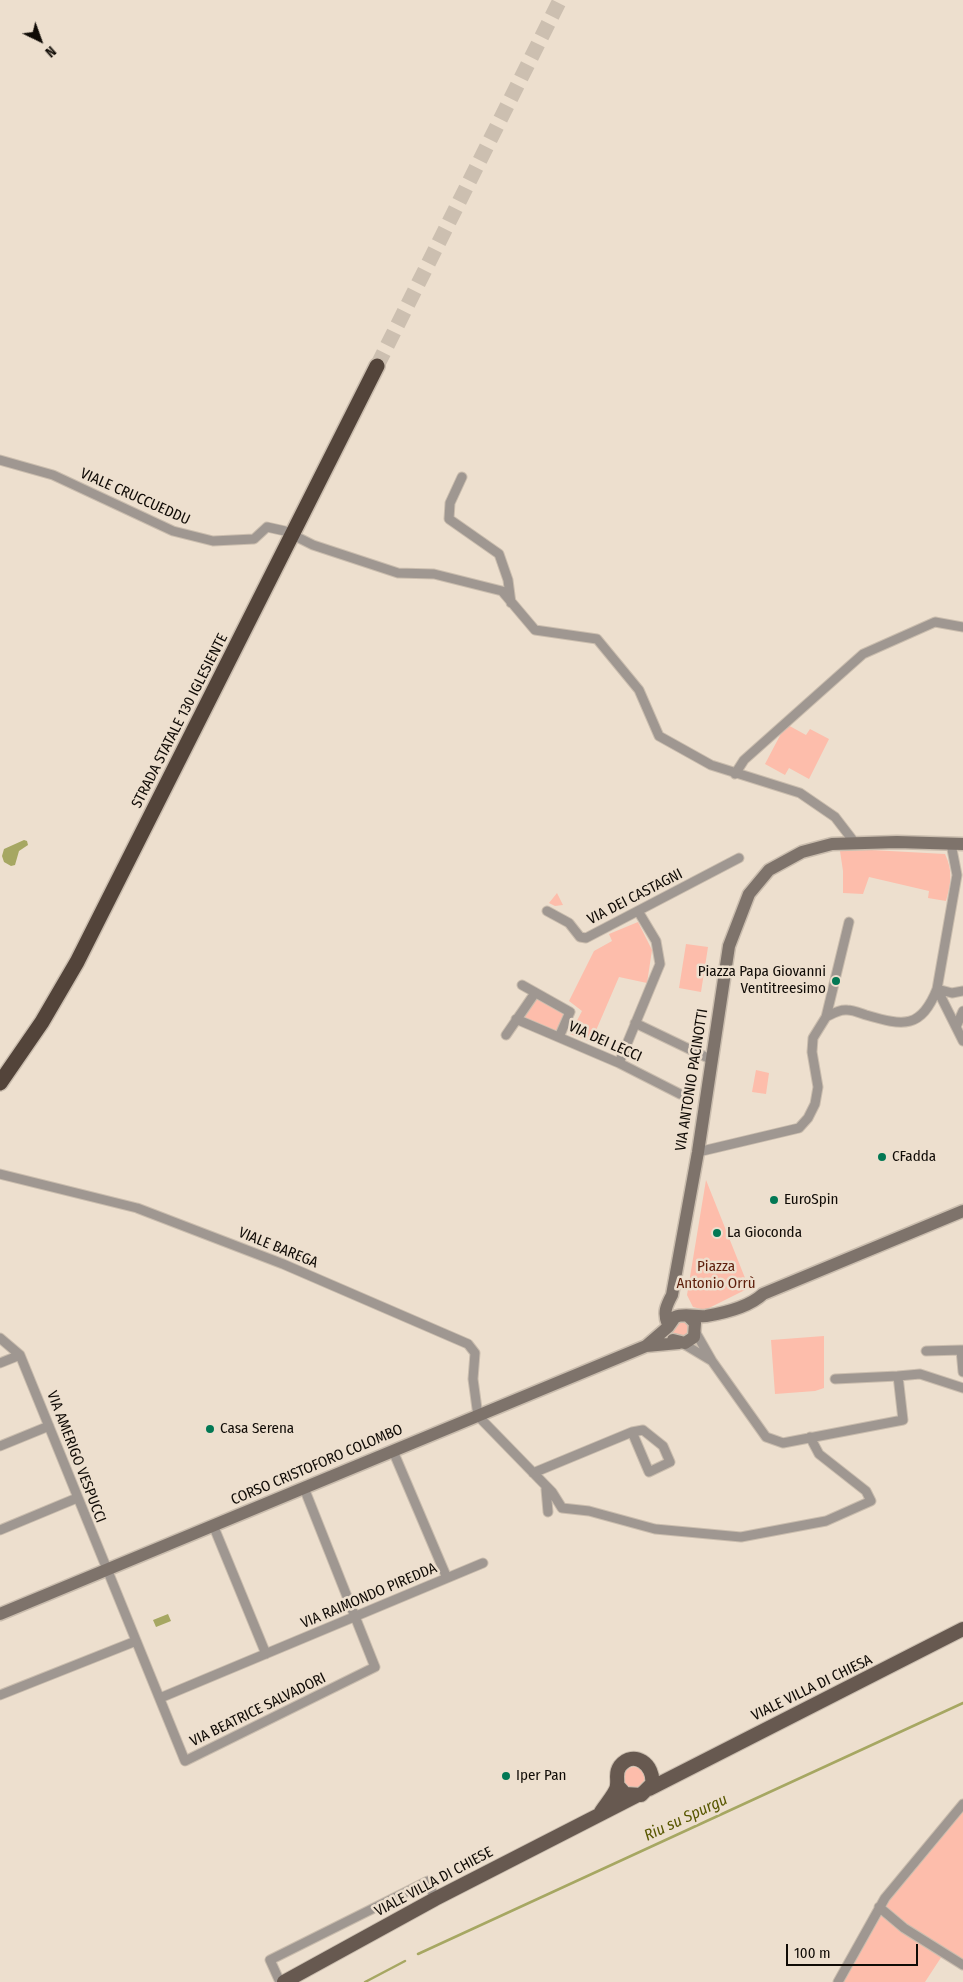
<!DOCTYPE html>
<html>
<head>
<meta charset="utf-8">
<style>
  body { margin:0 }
  #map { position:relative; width:963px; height:1982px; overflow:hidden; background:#eddfce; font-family:"Fira Sans Condensed",sans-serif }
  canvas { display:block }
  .north { position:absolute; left:15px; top:15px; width:50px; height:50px; -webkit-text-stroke:4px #eddfce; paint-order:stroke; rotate:138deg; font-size:14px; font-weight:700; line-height:20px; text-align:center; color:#100b06 }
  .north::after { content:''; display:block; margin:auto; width:18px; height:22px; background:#100b06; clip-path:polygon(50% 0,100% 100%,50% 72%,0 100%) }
  .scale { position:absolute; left:786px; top:1944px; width:132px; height:22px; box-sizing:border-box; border:2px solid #100b06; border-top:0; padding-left:6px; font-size:15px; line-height:18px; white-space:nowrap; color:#100b06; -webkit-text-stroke:4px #eddfce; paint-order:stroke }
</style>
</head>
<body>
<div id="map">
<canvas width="963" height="1982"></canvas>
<div class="north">N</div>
<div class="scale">100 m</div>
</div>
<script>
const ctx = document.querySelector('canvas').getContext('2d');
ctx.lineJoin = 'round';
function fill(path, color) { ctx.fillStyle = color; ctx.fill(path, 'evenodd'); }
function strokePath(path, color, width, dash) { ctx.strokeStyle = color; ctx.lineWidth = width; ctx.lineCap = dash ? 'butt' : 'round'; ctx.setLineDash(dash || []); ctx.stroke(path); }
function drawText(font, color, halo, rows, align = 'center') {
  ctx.font = font + ' "Fira Sans Condensed",sans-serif'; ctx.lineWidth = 5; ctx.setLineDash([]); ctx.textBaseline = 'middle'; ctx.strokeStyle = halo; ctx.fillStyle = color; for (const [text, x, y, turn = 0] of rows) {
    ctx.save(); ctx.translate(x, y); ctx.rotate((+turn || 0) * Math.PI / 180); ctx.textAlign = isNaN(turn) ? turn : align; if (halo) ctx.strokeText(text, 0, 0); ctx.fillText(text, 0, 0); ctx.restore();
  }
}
fill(new Path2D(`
  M786,724L806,735L810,729L829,739L809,779L789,768L785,775L765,764Z
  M871,850L945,854C953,871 951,883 946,901L928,898L929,891L869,877L863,894L843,893V871L840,851Z
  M557,893L563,905L555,906L549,903Z
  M638,922L652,950L647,983L619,977L591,1042L570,1034L582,1011L569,1001L594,951L612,941L609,934Z
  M686,944L708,947L701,992L679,988Z
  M536,997L567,1014L558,1033L524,1018Z
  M756,1070L769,1073L766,1094L752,1092Z
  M706,1180L749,1288L705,1310L693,1307L687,1295Z
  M688,1320L690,1337L673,1336L670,1330L672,1324Z
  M824,1336V1388L815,1391L775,1394L771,1340Z
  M623 1778a11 11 0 1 1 22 0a11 11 0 1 1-22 0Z
  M963,1811V1960L912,1929L887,1909L886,1904Z
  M880,1914L942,1956L925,1982H843Z`), '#fdbdab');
fill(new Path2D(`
  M24,840L27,841L28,845L19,851L15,865L11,866L4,862L2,856L4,849Z
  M168,1614L171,1621L156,1627L153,1620Z`), '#a6a762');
strokePath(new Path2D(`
  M418,1954L963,1703
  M365,1982L405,1961`), '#a6a762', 2.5);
strokePath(new Path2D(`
  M377,366L560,0`), '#ccbfb0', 15, [15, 8]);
const street = new Path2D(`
  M0,460L53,475L173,531L213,541L254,539L267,527L285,531
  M462,477L450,503L449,519L499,554L508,580L511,603
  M297,537L313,545L398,573L434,574L502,591L535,630L597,639L639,690L659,736L711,765L800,793L835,817L855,843
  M735,774L744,760L863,654L935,622L963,627
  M547,911L569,923L580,937L586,938L739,858
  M522,985L570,1012L559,1037
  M937,989L963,1041
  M937,989L952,993L963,991
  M826,1017C832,1014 839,1009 847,1010C853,1010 860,1013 866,1015C904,1026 921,1029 937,989L957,875L951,844
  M516,1019L619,1063L680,1094
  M635,1023L712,1060
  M956,1027L963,1011
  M506,1035L535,993
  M619,1063L660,964L656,941L638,911
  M698,1152L799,1128L808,1118L815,1104L818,1087L812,1052L813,1038L826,1017L849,922
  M0,1174L137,1208L283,1264L468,1344L475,1353L473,1379L478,1416L552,1492L562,1508L589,1511L655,1529L741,1537L826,1521L871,1501L866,1491L819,1454L810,1437
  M696,1333L712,1361L766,1437L783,1443L903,1420L898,1376L920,1374L963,1388
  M0,1338L20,1355L185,1761L375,1667L304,1488
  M682,1343L712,1361
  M963,1350H961L963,1372
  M926,1351L961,1350
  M0,1363L20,1355
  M835,1379L898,1376
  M0,1446L49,1426
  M393,1451L447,1578
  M533,1473L632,1432L643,1430L663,1446L670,1462L649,1472L632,1432
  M546,1489L548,1512
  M213,1525L266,1654
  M0,1530L77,1498
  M0,1695L136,1641
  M160,1698L483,1563
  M879,1907L904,1928L963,1965
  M280,1982L270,1960L428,1881L435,1899
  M838,1982L885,1898L963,1804`);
const secondary = new Path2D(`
  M668,1325C663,1313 666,1306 672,1295L698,1152L729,946L749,894L769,870L802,852L832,844L897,842L963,844
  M673,1340L685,1343L694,1337L695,1323L688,1316
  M646,1346L668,1327L675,1317C684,1313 695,1317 706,1316C724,1313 749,1307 763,1294L963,1211
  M0,1614L646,1346L679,1343`);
const primary = new Path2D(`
  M649,1789L963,1629
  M601,1812C605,1805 617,1792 617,1785C618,1777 615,1773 620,1766C634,1749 655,1765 652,1784L641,1795L625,1794L617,1785
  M284,1982L435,1899L636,1796`);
const highway = new Path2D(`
  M0,1083L42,1022L77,962L377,366`);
strokePath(street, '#cabdae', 11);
strokePath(secondary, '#cabdae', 15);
strokePath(primary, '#cabdae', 16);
strokePath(highway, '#cabdae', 18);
strokePath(street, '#9f9791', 9);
strokePath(secondary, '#7e736b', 12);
strokePath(primary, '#675950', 14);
strokePath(highway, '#53443a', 15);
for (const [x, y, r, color] of [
  [836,981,5,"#027854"],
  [882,1157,5,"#027854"],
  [774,1200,5,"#027854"],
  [717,1233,5,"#027854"],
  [210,1429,5,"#027854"],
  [506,1776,5,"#027854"]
]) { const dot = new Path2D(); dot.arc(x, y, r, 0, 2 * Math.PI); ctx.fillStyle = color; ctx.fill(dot); strokePath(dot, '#eddfce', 2); }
drawText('15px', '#100b06', '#eddfce', [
  ["VIALE CRUCCUEDDU",135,497,24],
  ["STRADA STATALE 130 IGLESIENTE",180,721,-63],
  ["VIA DEI CASTAGNI",635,897,-27],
  ["VIA DEI LECCI",605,1042,24],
  ["VIA ANTONIO PACINOTTI",692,1080,-81],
  ["VIALE BAREGA",278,1248,22],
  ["VIA AMERIGO VESPUCCI",76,1457,69],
  ["CORSO CRISTOFORO COLOMBO",317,1465,-23],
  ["VIA RAIMONDO PIREDDA",369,1596,-23],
  ["VIALE VILLA DI CHIESA",812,1688,-26],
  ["VIA BEATRICE SALVADORI",258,1710,-26],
  ["VIALE VILLA DI CHIESE",434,1882,-28]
]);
drawText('15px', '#100b06', '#eddfce', [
  ["Piazza Papa Giovanni",826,972,"right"],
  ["Ventitreesimo",826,989,"right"],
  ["CFadda",892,1157],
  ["EuroSpin",784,1200],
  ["La Gioconda",727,1233],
  ["Casa Serena",220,1429],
  ["Iper Pan",516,1776]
], 'left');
drawText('15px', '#5d1e0b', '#eddfce', [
  ["Piazza",716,1267],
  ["Antonio Orrù",716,1284]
]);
drawText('italic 16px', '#585700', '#eddfce', [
  ["Riu su Spurgu",686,1818,-25]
]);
</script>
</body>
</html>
